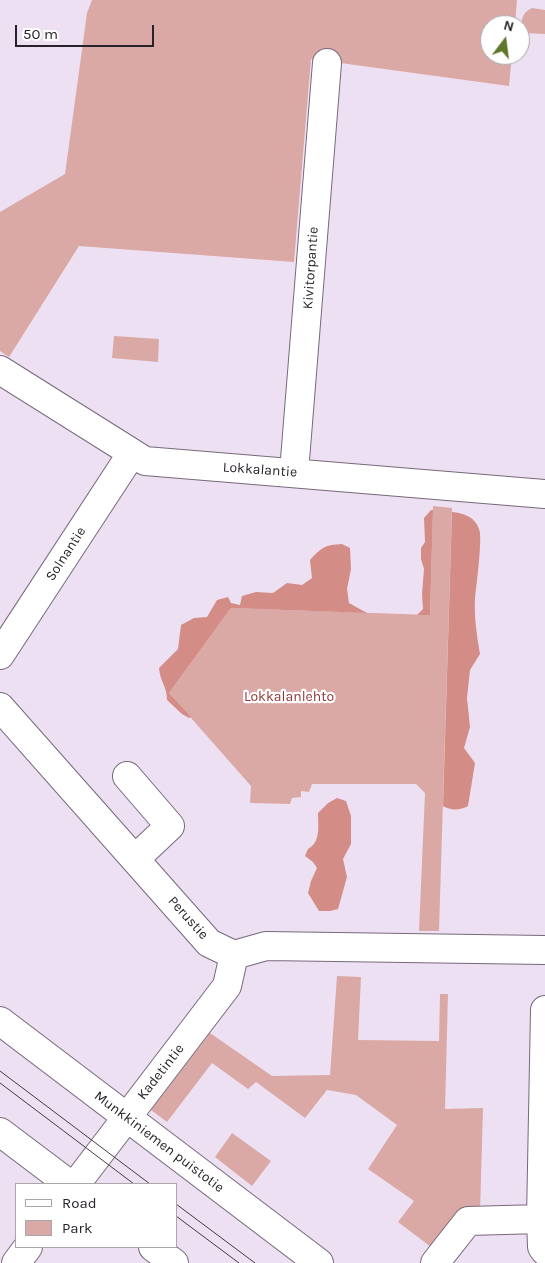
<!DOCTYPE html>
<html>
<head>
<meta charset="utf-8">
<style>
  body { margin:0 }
  #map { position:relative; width:545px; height:1263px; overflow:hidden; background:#eee0f3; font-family:Karla,sans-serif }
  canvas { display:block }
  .legend { position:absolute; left:15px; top:1183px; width:162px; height:65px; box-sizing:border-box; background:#fff; border:1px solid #a9a7aa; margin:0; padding:6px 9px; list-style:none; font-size:15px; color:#28232a }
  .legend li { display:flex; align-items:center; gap:10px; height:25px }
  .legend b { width:25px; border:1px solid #a9a7aa }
  .north { position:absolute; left:480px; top:15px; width:50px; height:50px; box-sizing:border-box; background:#fff; border:1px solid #a9a7aa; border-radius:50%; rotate:15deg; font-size:14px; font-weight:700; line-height:20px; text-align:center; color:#28232a }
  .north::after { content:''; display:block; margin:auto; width:18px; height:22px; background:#5f772a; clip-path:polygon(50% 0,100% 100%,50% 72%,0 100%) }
  .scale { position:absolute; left:15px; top:25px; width:139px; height:22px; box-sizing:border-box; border:2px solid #28232a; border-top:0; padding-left:6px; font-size:15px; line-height:18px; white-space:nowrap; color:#28232a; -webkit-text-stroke:4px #fff; paint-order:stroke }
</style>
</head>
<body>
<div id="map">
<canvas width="545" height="1263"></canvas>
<ul class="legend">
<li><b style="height:6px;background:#fff"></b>Road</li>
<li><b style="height:14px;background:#daa9a5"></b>Park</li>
</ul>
<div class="north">N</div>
<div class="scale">50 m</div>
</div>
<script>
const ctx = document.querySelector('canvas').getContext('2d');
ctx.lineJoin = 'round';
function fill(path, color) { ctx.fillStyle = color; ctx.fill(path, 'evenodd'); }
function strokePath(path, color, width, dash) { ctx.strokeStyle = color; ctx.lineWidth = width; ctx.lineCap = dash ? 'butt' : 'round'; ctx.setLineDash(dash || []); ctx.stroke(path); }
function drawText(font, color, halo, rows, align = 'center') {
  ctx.font = font + ' Karla,sans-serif'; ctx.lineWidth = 4.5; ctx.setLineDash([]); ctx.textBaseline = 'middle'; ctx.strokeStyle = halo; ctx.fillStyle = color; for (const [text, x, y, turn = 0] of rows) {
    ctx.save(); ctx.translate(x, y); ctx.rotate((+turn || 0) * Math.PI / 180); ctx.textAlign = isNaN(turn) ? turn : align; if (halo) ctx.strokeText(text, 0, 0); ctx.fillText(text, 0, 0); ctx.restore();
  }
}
fill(new Path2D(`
  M92,0H517L515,25H490V55H512L509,86L311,59L294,262L79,246L9,357L0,351V212L65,174L87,13Z
  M532,8L545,10V34L521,33C521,21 521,13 532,8Z
  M114,336L159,339L158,362L112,358Z
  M433,506L452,508L439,931H419L425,793L416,784H312L309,792L301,791V797L292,798L290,804L250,803L251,786L169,693L231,608L430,615Z
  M337,976L361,977L358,1040L439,1041L440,994H448L445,1109L483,1108L480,1213L435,1250L398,1222L414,1201L368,1169L397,1125L356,1095L327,1090L305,1118L256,1082L248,1089L212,1063L167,1122L151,1110L210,1033L272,1076L330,1075Z
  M232,1133L271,1161L252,1186L215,1157Z`), '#daa9a5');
fill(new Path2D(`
  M431,510H433L430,615H417L423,609L422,594L424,569L421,559V548L425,542L424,518Z
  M452,512C464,513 475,517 479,529C483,537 476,587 475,599C474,618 477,636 480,654L470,670L467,698L470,727L464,748L475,763L468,806C461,810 451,811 443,806Z
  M342,544L350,548L351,569L347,589L349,603L367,613L231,608L169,693L191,717L189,718L182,714L167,700C167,686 160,682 159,668L178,649L181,625L194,618L207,617L217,600L228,597L231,603L240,605L242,596L256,592L273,593L287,583L302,585L312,578L310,560C322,547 325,545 342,544Z
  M337,798L346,801L351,816V844L343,859L347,877L338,909L330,911H319L308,893L311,881L317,868L313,862L305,856L308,849C321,842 318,826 318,813L328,803Z`), '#d48c86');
const minor = new Path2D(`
  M0,370L145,461L545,494
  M294,472L327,63
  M0,655L132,453
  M0,707L209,943L234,955L266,946L545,950
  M127,776L170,826L135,859
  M545,1010L541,1219L542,1247L545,1251
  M0,1021L319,1263
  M0,1132L69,1184
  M76,1184L227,986L234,955
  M153,1247L174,1263
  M16,1263L28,1247
  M435,1263L468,1221L541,1219`);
strokePath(minor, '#76697a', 30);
strokePath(minor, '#fff', 28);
strokePath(new Path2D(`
  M0,1071L150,1184
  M0,1083L134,1184
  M176,1204L255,1263
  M176,1216L239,1263`), '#423c44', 1);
drawText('14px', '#28232a', '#fff', [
  ["Kivitorpantie",311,268,-86],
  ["Lokkalantie",260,470,4],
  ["Solnantie",66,554,-57],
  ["Perustie",188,918,48],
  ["Kadetintie",161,1072,-52],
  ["Munkkiniemen puistotie",159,1142,37]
]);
drawText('14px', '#8f3735', '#fff', [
  ["Lokkalanlehto",289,697]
]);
</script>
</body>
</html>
